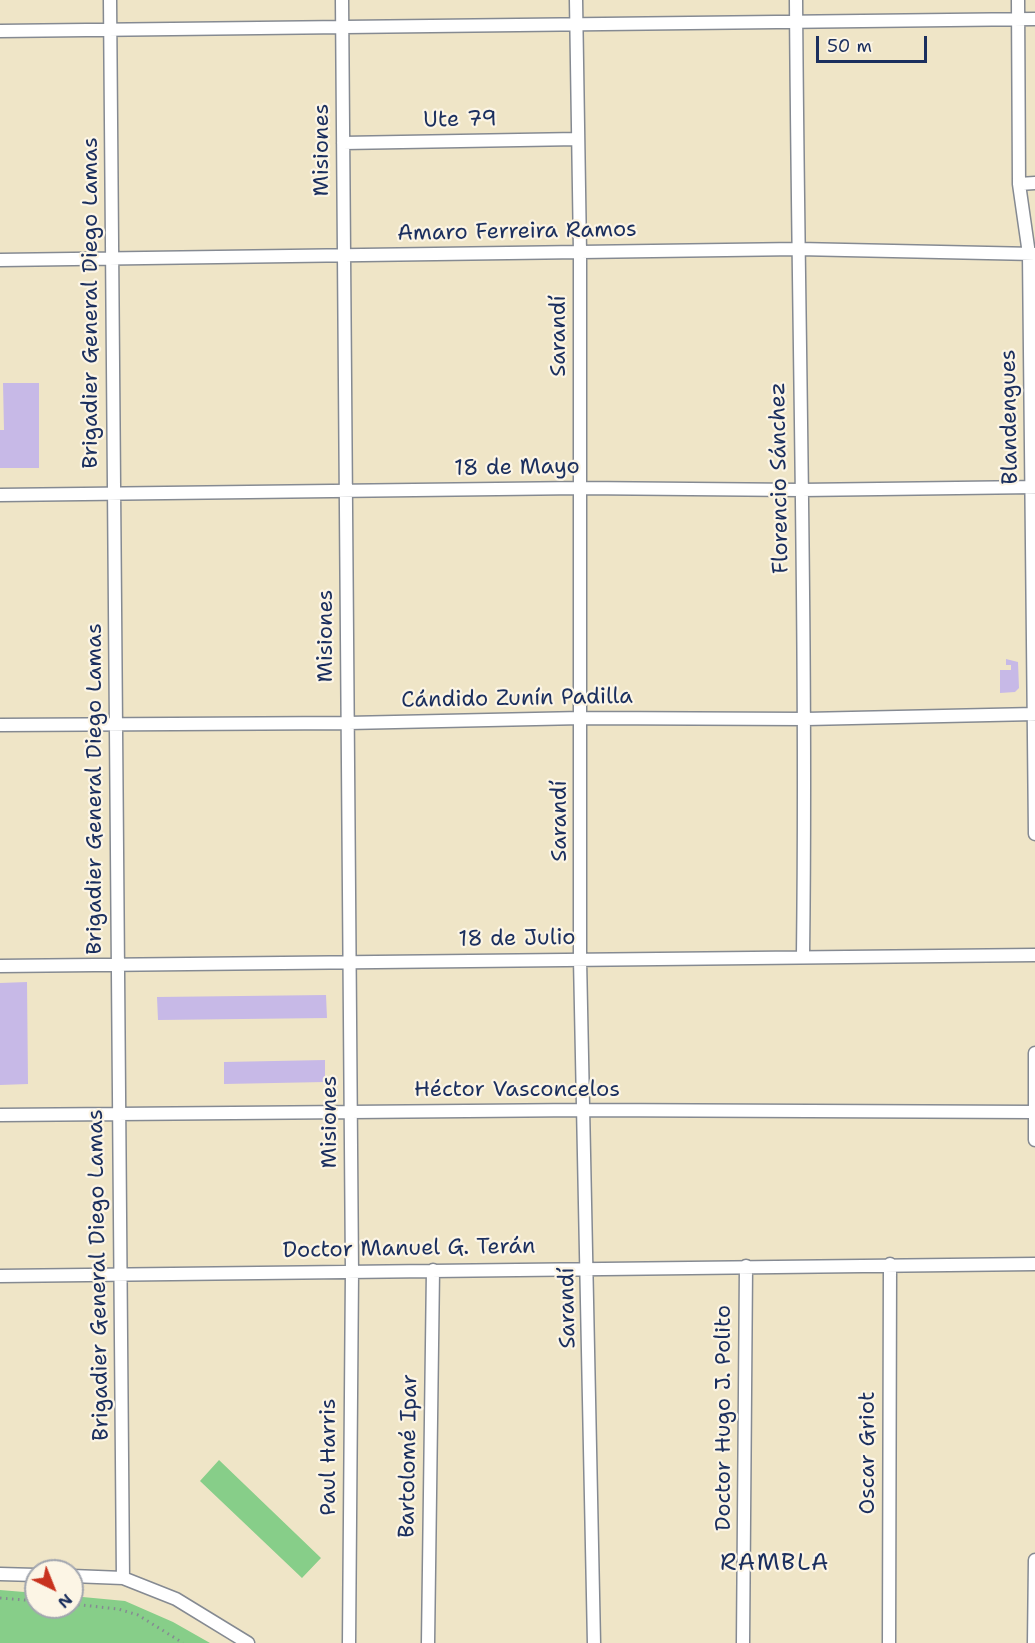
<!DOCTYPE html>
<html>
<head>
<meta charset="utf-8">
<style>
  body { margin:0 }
  #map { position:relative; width:1035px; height:1643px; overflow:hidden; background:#efe5c7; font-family:"Shantell Sans",sans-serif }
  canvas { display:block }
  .north { position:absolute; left:24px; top:1559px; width:60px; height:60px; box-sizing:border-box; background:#fcf5e5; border:2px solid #a2a6af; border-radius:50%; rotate:137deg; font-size:16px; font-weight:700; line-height:24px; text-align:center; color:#1b2f5e }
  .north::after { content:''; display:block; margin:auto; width:21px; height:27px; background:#c8321e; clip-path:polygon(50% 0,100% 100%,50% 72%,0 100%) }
  .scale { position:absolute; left:816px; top:36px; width:111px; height:27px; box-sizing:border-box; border:3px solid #1b2f5e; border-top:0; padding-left:8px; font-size:18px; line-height:21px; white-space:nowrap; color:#1b2f5e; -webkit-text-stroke:4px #fcf5e5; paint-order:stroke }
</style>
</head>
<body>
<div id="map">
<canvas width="1035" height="1643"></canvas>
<div class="north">N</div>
<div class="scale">50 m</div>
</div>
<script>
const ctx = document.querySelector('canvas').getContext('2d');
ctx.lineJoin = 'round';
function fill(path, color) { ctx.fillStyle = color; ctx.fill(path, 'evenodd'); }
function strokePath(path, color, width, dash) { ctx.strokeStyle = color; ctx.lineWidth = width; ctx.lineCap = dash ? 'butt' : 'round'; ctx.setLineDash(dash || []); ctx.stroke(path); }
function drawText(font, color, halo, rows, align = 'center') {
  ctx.font = font + ' "Shantell Sans",sans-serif'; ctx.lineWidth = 4.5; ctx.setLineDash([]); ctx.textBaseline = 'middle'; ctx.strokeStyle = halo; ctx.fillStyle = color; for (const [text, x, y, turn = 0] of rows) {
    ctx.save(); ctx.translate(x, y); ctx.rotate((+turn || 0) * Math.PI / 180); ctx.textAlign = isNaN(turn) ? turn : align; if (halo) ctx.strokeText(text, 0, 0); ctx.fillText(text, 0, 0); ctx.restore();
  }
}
fill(new Path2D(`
  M219,1460L321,1558L302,1578L200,1481Z
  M0,1590L36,1593V1607H72V1596L125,1601L173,1622L210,1643H0Z`), '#87ce89');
fill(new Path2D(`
  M3,383H39V468H0V430H4Z
  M1006,659L1018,662L1019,688L1015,692L1000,693V670H1011V665H1006Z
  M27,982L28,1084L0,1085V983Z
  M326,995L327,1018L158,1020L157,997Z
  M325,1060V1082L224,1084V1062Z`), '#c7b9e7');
const minor = new Path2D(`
  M110,0L123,1578
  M342,0L352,1271L349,1643
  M576,0L580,252V959L594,1643
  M796,0C798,319 807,637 803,956
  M1018,0L1019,184L1029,254L1035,834
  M0,31L1035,19
  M343,143L578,139
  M1019,184L1035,183
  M0,260L798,249L1035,254
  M0,495L580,488L801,490L1035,487
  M0,725L348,723L582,718L806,719L1035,714
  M0,966L1035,955
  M1035,1053V1140
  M0,1115L583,1110L1035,1112
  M0,1276L1035,1264
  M0,1574L36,1575
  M72,1576L123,1578L176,1599L248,1643
  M428,1643L433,1270
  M743,1643L746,1266
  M889,1643L890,1264
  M1034,1643L1035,1560`);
strokePath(minor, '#858a92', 15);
strokePath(new Path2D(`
  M0,1598L36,1601
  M72,1604L118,1609L138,1615L183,1643`), '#858a92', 3, [1.5, 4.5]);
strokePath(minor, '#fff', 12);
drawText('22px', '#1b2f5e', '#fcf5e5', [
  ["Ute 79",460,120,-1],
  ["Misiones",322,150,-90],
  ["Amaro Ferreira Ramos",517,232,-1],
  ["Brigadier General Diego Lamas",91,303,-90],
  ["Sarandí",559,336,-90],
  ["Blandengues",1010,417,-91],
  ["18 de Mayo",517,468,-1],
  ["Florencio Sánchez",780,478,-91],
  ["Misiones",326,636,-90],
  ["Cándido Zunín Padilla",517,699,-1],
  ["Brigadier General Diego Lamas",95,789,-90],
  ["Sarandí",560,821,-90],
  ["18 de Julio",517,939,-1],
  ["Héctor Vasconcelos",517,1090],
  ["Misiones",330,1122,-90],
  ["Doctor Manuel G. Terán",409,1249,-1],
  ["Brigadier General Diego Lamas",99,1275,-91],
  ["Sarandí",568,1308,-91],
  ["Doctor Hugo J. Polito",724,1418,-90],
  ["Oscar Griot",868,1453,-90],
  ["Bartolomé Ipar",409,1456,-89],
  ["Paul Harris",329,1457,-90]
]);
ctx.letterSpacing = '1.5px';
drawText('24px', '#1b2f5e', '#fcf5e5', [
  ["RAMBLA",775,1564]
]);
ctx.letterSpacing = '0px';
</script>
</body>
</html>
